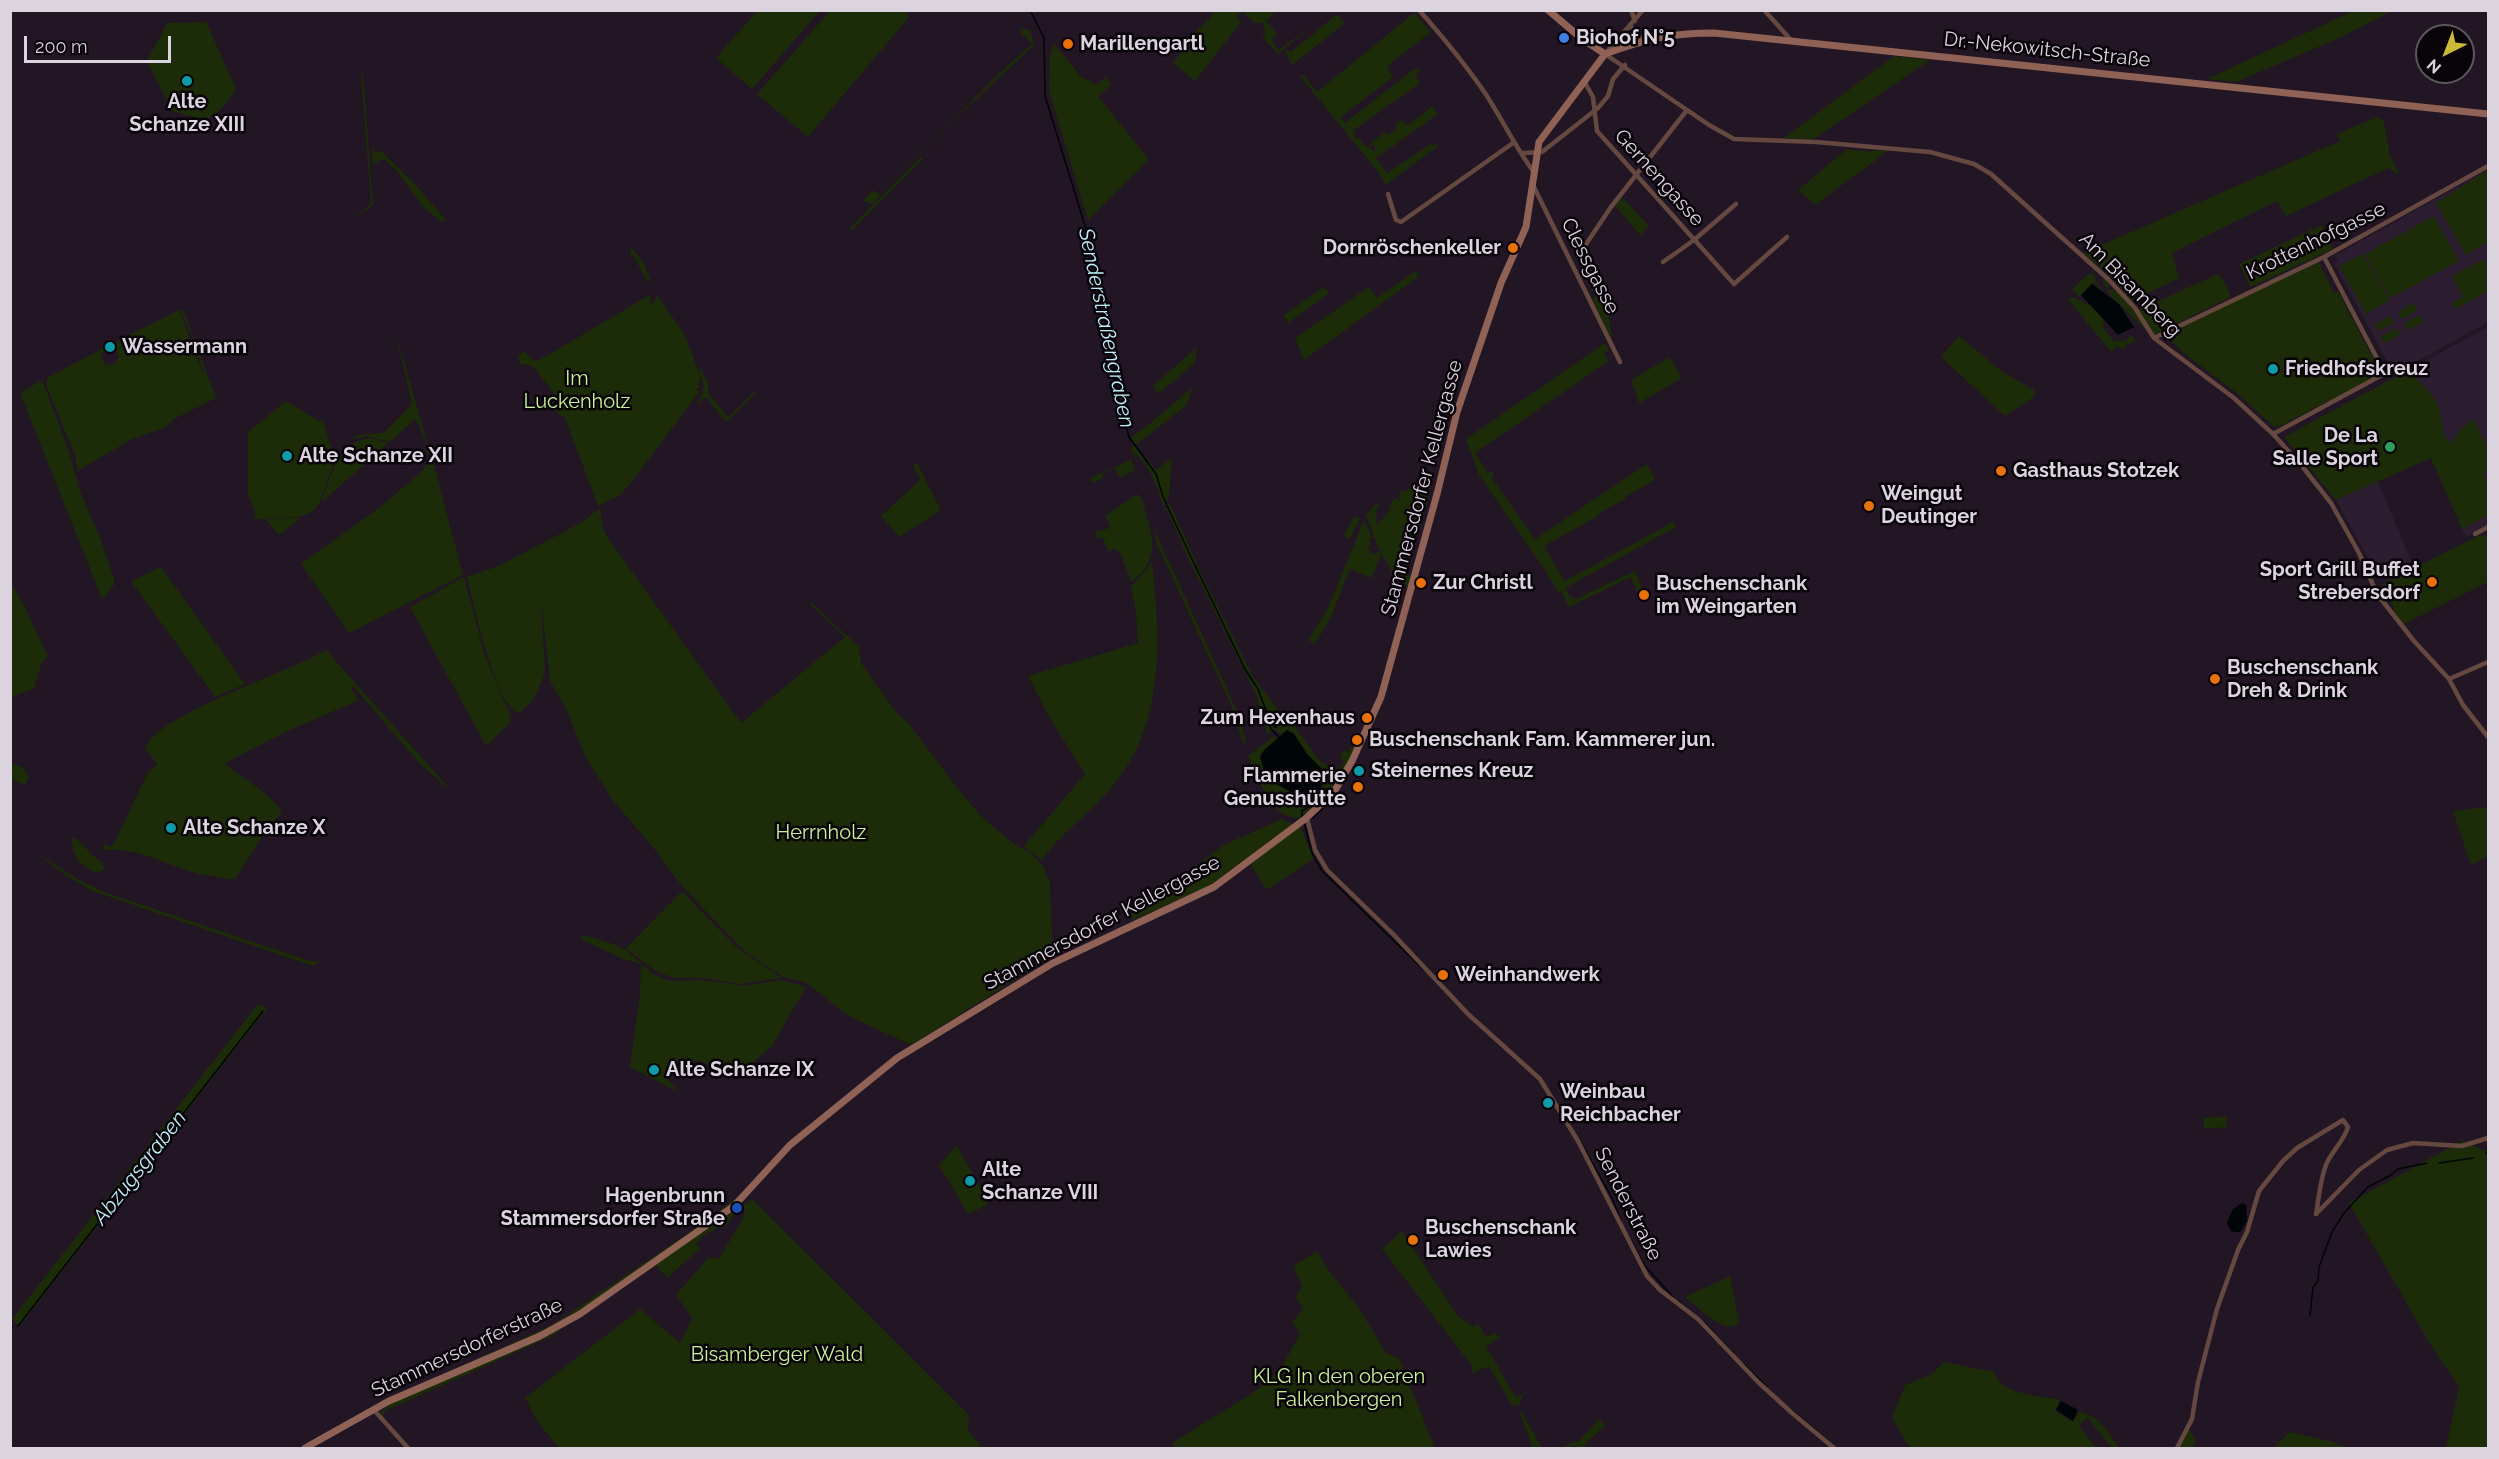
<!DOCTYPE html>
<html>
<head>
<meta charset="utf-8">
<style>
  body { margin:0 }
  #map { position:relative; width:2499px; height:1459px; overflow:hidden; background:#221524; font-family:Raleway,sans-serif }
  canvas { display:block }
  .frame { position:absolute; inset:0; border:12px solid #dbd3dd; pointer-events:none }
  .north { position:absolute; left:2415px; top:24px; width:60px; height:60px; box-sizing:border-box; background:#080409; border:2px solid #5c575e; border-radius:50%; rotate:222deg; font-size:16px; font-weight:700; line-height:24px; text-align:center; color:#dbd3dd }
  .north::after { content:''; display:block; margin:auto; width:21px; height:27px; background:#caba3a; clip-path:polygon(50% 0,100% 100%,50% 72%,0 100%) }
  .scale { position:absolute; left:24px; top:36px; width:147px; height:27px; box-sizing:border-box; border:3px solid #dbd3dd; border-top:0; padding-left:8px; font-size:18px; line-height:21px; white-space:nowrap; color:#dbd3dd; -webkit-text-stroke:4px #080409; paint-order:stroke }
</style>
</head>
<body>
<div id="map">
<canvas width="2499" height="1459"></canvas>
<div class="frame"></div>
<div class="north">N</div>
<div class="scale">200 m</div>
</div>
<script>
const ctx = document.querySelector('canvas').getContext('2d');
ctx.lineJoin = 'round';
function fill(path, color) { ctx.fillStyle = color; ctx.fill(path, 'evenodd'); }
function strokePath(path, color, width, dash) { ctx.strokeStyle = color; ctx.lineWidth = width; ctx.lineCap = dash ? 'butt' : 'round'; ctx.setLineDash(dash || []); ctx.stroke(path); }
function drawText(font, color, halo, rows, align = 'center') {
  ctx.font = font + ' Raleway,sans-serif'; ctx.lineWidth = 5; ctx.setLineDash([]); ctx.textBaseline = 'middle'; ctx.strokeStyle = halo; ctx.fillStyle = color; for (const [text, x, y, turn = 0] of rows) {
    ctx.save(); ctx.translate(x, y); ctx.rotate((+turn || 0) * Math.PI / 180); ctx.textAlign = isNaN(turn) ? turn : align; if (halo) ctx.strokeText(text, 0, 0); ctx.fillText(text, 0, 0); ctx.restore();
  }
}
fill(new Path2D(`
  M2488,170V322L2394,374L2334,263L2338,261L2336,255Z
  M2488,327V525L2466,537L2431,458L2378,481L2412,564L2380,580L2336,500L2284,437Z`), '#2d1d30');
fill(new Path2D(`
  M758,10L820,11L752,89L716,58Z
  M830,11H904L910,16L808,137L757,94Z
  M1216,11H1243L1237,16L1241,22L1195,81L1173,63L1196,32Z
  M1246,11H1276L1266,21L1277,34L1272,39L1278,50L1311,27L1278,54L1262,37L1266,33L1262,22L1254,23L1244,13Z
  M2353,11H2392L2339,38L2236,82L2207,79Z
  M1019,13L1022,29L1030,30L1034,45L957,117L872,204L863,201L873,190L880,195L994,78L1032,44L1024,35L1022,36Z
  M1414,13L1431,32L1387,66L1393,77L1341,117L1345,123L1414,69L1415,71L1421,67L1416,75L1420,83L1353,131L1356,139L1360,137L1359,139L1363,144L1375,152L1374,145H1368L1385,132L1389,135L1397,128L1395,125L1402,120L1406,125L1410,124L1432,106L1438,114L1376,158L1387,173L1431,144L1434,146L1437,143L1438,146L1386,185L1379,173L1299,75H1304L1317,92Z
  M1337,14L1345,23L1292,65L1285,51L1287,50L1291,52Z
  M206,22L236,88C228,103 220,113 204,120L172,111L147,61L167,23Z
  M1054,43L1083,79L1085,78L1096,85L1105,77L1111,85L1098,96L1149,160L1088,220L1049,91L1050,56Z
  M1894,56L1930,60L1814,139L1784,138Z
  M361,74H363L373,204L369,209L345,221L367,208L371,202Z
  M2378,117L2384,122L2390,156L2399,172L2397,174L2388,168L2286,216L2277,201L2172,253L2179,278L2132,301L2108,274L2083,253L2340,141L2337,134Z
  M372,147L376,153L381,151L415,184L446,220L442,222L424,208L397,171L385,160H381L373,164Z
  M1847,149L1872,152L1873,150L1888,151L1815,205L1798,190Z
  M921,157L923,159L851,231L849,229Z
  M2488,170V241L2466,255L2436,203Z
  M1622,197L1649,226L1640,235L1615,206Z
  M2434,216L2459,261L2390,298L2365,254Z
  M2322,225L2333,249L2251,287L2239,264Z
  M630,246L644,263L650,280L648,283L633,255H631Z
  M2363,254L2390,300L2366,314L2339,266Z
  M2484,259L2488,268V291L2455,309L2452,303L2471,292L2463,296L2452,276Z
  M2318,261L2334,293L2338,291L2378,368L2375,378L2331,402L2330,400L2278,427L2273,426L2238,394L2186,355L2173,342V331Z
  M1417,270L1418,277L1304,360L1295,338L1369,287L1377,298Z
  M2093,273L2095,279L2105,293L2093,282L2080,297L2072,289L2087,275Z
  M2218,274L2225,283L2231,297L2154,335L2139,310Z
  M2101,279H2105L2109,285L2108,289C2125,291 2138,317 2147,331L2112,297Z
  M1322,286L1329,293L1288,323L1284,315L1321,289Z
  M1603,293L1612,335L1610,336L1592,299Z
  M651,294L650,303L653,304L657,295L685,335L701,379L698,384L700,386L695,390L700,391L631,483L620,495L598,506L565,418L550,407L557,406L555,395L533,366L520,364L518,356L524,351L533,360L538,361Z
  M2073,297L2092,307L2104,320L2103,327L2114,341H2125L2131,335L2136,341L2127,344L2124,349L2116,346L2114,350L2110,351L2068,299Z
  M2414,303L2417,311L2402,319L2398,312Z
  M183,308L216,398L176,418L164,428L132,439L77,471L75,455L46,385L47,378L113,343L109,345L110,348L102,353L101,358L106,365L115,364L119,357L116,350V343L119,340L179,310L207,384L191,333L181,312Z
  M2420,315L2424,322L2408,330L2404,323Z
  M2390,316L2394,323L2378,331L2375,324Z
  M2396,328L2400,335L2384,343L2381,336Z
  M395,330L431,455L425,452L428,448L420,427L415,419L390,442L367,436L352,440L357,435L384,433L412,404Z
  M1959,336L2004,373L2034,390L2035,396L2005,416L1941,357Z
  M1605,343L1609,350L1604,354L1609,361L1475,453L1488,473L1492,471L1494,475L1491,477L1535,539L1647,464L1655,480L1625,497V499L1598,514V516L1544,546L1565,581L1673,522L1676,527L1565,588L1571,597L1576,599L1635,571L1643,590L1637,592L1631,577L1569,607L1561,591L1558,592L1545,570L1479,475L1466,439Z
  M1197,347L1195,363L1158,394L1153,386Z
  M1670,357L1682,378L1639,403L1631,380Z
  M698,366L707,380L709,394L728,417L754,392L755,394L726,422L706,397L696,405C710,386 701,383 698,366Z
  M2407,371C2433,393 2441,401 2444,436L2452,443L2460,430L2474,419L2488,450V470L2483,472L2488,484V515L2462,529L2431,458L2336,500L2284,437Z
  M42,380L67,446L81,494L99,535L114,579V585L102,599L20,393Z
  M1192,388L1187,405L1137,444L1134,443L1131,437L1148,425Z
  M286,401L319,421H323L335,462C328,475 326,488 320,501C309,527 271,513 251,521L256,516L248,494V432Z
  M370,438L388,443L321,503C330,478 337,442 370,438Z
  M1135,446L1156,470L1172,458L1169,495L1163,507C1157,484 1151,469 1135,453L1137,464L1131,448Z
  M432,458L463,575L349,633L301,564L379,508L421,472Z
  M1131,460L1135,470L1120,478L1115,468L1102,474L1103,478L1092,483L1090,478Z
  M917,463L941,510L899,537L881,516L918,482L920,478L913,466Z
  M1430,483H1431C1427,515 1411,543 1407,575H1411L1409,588L1395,577L1381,554L1372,578L1350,569L1330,619L1315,644L1308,640L1328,608L1364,520L1372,537L1369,539L1371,544L1368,549L1372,554L1380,552L1366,515L1377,503L1379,507L1376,510L1377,525L1389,512L1391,501L1397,498L1400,501L1399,496L1401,491H1407L1411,485H1416L1420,493Z
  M1137,494L1142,498C1150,533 1165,556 1131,582L1120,552L1115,549L1108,551L1103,537L1098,539L1094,532L1110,528L1106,516L1108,514Z
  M1169,502L1201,573L1252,675L1274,705L1292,723L1319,760L1340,775L1328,793L1300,818C1270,819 1259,778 1248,756L1274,736L1277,739L1260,754L1266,775L1293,793L1315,795L1326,781L1327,774C1321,767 1312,760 1306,752C1300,744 1297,734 1287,730L1281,735L1274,729L1267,734L1256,694L1188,558L1167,510L1164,511Z
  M600,508L603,528L607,537L741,723L845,637L809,603L811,602L860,648L859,651L861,663L896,712L909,724L958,789L981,816L1015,845L1030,852L1043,866L1050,883L1052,939L1057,949L1056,954L911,1045L847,1015L812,987L804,982L786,978L760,962L741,948L681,885L652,846L611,798L584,754L568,713L550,681L541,598L545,673L534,699L520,713C496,711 473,600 467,577L498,566L581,523Z
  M1354,516L1360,518L1350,539L1344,536Z
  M301,518L279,535L265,519Z
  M1154,529L1238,713L1246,742L1243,743L1231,705L1156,542Z
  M2488,534V582L2404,624L2393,611L2394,609L2382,584L2480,535L2482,537Z
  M1152,562C1160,640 1166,723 1112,787C1090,813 1061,833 1042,860L1024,846L1085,774L1049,717L1028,676L1138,643L1136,613L1131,587Z
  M161,567L245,684L215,697L131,581Z
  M464,577L485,656L511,717L510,723L486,746L410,607Z
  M11,583L23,603L48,656L41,664L34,689L11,697Z
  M326,650L447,786L446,787L419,763L353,686L350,688L359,700L288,731L225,763C243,780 267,790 282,811L265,832L236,878C227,881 221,877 212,876C175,872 142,845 102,850L104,843L110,847L115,841L147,774L157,764L145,748C159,713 289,673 326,650Z
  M1355,740L1357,742L1343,773L1334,768L1335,766L1340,768L1344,761L1339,758L1344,750L1348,752Z
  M10,762L23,768L29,777L25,785L11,779Z
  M2488,807V856L2471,865L2453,811Z
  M1282,819L1293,824L1209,886L1133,920L1131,914L1224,845Z
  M1300,826L1314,859L1266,890L1251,864Z
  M73,837C79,839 92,857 103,863L104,869L100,872C84,873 68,852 73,837Z
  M37,853L78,879L104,892L310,961H319L313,966L92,891L62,873Z
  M682,891L736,947L782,978L739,984L704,978H674L655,971L626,948Z
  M582,935L608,942L626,950L653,974L671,981L702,980L745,986L781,980L806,987L772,1046L742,1072L708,1065L699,1060L668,1072L667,1078L678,1092L630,1067L640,993L641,964L623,959L581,939Z
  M258,1004L266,1008L265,1011L19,1327L12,1319Z
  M2226,1116L2227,1127L2204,1129L2203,1118Z
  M2462,1141L2488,1152V1448H2446L2459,1386L2433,1349L2349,1203Z
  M957,1145L989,1204L968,1214L939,1165Z
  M740,1195L737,1201L562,1323L397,1395L552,1325L699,1226Z
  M752,1199L969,1415L968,1430L982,1448H559L537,1421L525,1398L640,1309L680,1343L692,1318L676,1295L709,1257L719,1259L743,1218L745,1211L742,1206Z
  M734,1209L738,1210L725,1227C712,1228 703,1235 695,1244L701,1248L667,1278L656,1265L550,1337L385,1411L383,1416L380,1412L397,1400L561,1328Z
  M1402,1231L1457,1315L1473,1327L1478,1323L1486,1337L1494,1333L1500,1337L1486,1346L1515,1397L1524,1394L1519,1405H1512L1489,1366L1472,1373V1366L1382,1249Z
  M1317,1251L1332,1275L1357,1305L1386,1353L1399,1358L1435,1448H1175L1172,1443L1251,1394L1273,1377L1283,1365L1300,1333L1292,1322L1303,1309L1296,1297L1302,1286L1293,1266Z
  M1730,1276L1739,1321L1735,1326C1717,1329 1699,1307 1685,1297Z
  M1944,1362L1994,1372C2001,1395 2038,1395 2060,1400L2055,1411L2073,1422L2079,1412C2098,1414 2110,1433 2119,1448H2112L2087,1417L2079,1426L2096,1448H1910L1893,1420V1415L1905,1385L1932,1374Z
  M1519,1411L1522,1412L1542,1448H1533Z
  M1599,1419L1605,1426L1584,1445L1586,1448H1579L1577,1446L1562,1448L1572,1442H1578Z
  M2189,1428L2196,1442L2194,1448H2179Z
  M2289,1432L2330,1441L2347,1448H2274Z`), '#1d2c08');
fill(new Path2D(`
  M2092,284L2119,304L2134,327L2118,335L2081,295Z
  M1287,730L1294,734L1307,754L1327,774L1326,781L1309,799C1299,796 1272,784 1267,776C1264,771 1262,763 1260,758L1264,750Z
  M2242,1203L2246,1205L2247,1221L2240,1232C2232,1233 2229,1230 2227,1222L2233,1209Z
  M2061,1401L2078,1410L2073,1421L2056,1410Z`), '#000507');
strokePath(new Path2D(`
  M1030,10L1044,38L1045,96L1086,229L1112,355L1117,391L1129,437L1156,474L1163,497L1190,555L1245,669L1258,689L1270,721L1276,728
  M1265,712L1271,729L1279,737
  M1313,818L1329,802
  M1302,819V811L1312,805L1322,791L1319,786
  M1304,823L1312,853L1322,871L1424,970
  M1579,1139L1611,1196L1621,1220
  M2486,1153L2488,1152
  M2439,1163L2473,1158
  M1631,1240L1645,1266L1674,1298
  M1678,1301L1705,1323L1733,1353
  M2310,1316L2313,1287L2318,1281L2319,1267L2332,1232L2344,1213L2368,1187L2391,1175L2398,1169L2427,1163
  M10,1326L13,1328
  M18,1326L263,1011
  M1743,1363L1767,1387
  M1792,1410L1832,1444`), '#000507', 1.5);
strokePath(new Path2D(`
  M1419,10C1442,36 1465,64 1485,93C1502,119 1515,146 1533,171
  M1631,10L1635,21
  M1643,10L1605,54L1709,125L1734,139L1816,142L1930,152L1974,164L1991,174L2108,279L2135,308L2154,338L2234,398L2273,434L2302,466L2331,503L2359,553L2377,594L2414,641L2449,679L2463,705L2488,737
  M1764,10L1791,40
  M1631,27L1642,40
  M1584,81L1593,97L1597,131L1734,284L1787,237
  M1523,153L1542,152L1598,108L1608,96L1613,79L1625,65
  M1534,187L1620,362
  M1388,194L1396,220L1401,222L1513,143
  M1580,253L1611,207L1687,110
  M1663,262L1694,240L1736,204
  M2154,338L2324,257L2488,166
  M2273,434L2382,375V368L2324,257
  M2475,534L2488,527
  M2449,679L2488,662
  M1307,818L1315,850L1327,870L1393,934L1468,1014L1540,1079L1578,1141L1647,1276L1660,1290L1698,1319L1758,1382L1792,1413L1834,1448
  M2316,1214L2359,1170L2387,1150L2413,1143L2462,1146L2488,1138
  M373,1409L408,1448
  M2177,1448L2192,1419L2198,1382L2217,1309L2238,1250L2247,1232L2259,1191L2283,1161L2297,1148L2343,1120L2348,1127C2344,1141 2331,1152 2326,1165C2320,1180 2319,1198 2316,1214`), '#654941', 4.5);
strokePath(new Path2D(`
  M1548,10L1581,38L1605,54
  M1605,54C1646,39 1670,33 1714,33L2488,114
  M305,1448L389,1401L540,1336L580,1314L734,1206L790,1145L897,1058L1053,963L1214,887L1305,819L1334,792L1352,761L1381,697L1437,494L1457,412L1501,283L1526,227L1539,142L1605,54`), '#906256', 7);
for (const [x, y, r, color] of [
  [1564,38,6,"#3f7fe0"],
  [1068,44,6,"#e8710a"],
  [187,81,6,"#0f9aa8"],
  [1513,248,6,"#e8710a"],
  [110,347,6,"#0f9aa8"],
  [2273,369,6,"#0f9aa8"],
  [2390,447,6,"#2e9e5b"],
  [287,456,6,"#0f9aa8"],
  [2001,471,6,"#e8710a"],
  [1869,506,6,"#e8710a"],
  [2432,582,6,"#e8710a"],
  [1421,583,6,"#e8710a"],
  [1644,595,6,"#e8710a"],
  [2215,679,6,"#e8710a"],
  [1367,718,6,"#e8710a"],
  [1357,740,6,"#e8710a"],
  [1359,771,6,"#0f9aa8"],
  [1358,787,6,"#e8710a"],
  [171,828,6,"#0f9aa8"],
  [1443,975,6,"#e8710a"],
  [654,1070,6,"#0f9aa8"],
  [1548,1103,6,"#0f9aa8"],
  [970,1181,6,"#0f9aa8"],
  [737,1208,6,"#1a4fb4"],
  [1413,1240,6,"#e8710a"]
]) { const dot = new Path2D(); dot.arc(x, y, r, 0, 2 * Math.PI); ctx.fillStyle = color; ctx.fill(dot); strokePath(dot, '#080409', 2); }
drawText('bold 20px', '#dbd3dd', '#080409', [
  ["Biohof N°5",1576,38],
  ["Marillengartl",1080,44],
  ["Alte",187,102,"center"],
  ["Schanze XIII",187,125,"center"],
  ["Dornröschenkeller",1501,248,"right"],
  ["Wassermann",122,347],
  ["Friedhofskreuz",2285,369],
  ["De La",2378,436,"right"],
  ["Salle Sport",2378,459,"right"],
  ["Alte Schanze XII",299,456],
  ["Gasthaus Stotzek",2013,471],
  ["Weingut",1881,494],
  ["Deutinger",1881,517],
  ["Sport Grill Buffet",2420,570,"right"],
  ["Strebersdorf",2420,593,"right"],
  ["Zur Christl",1433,583],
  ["Buschenschank",1656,584],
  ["im Weingarten",1656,607],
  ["Buschenschank",2227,668],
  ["Dreh & Drink",2227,691],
  ["Zum Hexenhaus",1355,718,"right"],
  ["Buschenschank Fam. Kammerer jun.",1369,740],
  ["Steinernes Kreuz",1371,771],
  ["Flammerie",1346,776,"right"],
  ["Genusshütte",1346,799,"right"],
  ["Alte Schanze X",183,828],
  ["Weinhandwerk",1455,975],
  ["Alte Schanze IX",666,1070],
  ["Weinbau",1560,1092],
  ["Reichbacher",1560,1115],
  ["Alte",982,1170],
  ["Schanze VIII",982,1193],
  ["Hagenbrunn",725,1196,"right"],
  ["Stammersdorfer Straße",725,1219,"right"],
  ["Buschenschank",1425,1228],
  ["Lawies",1425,1251]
], 'left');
drawText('20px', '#dbd3dd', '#080409', [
  ["Dr.-Nekowitsch-Straße",2047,50,6],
  ["Gernengasse",1659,178,48],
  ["Krottenhofgasse",2316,241,-26],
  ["Clessgasse",1590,266,63],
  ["Am Bisamberg",2130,285,46],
  ["Stammersdorfer Kellergasse",1422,488,-75],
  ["Stammersdorfer Kellergasse",1102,923,-28],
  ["Senderstraße",1628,1204,63],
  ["Stammersdorferstraße",467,1348,-25]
]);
drawText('20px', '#c8f198', '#080409', [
  ["Im",577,379],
  ["Luckenholz",577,402],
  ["Herrnholz",821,833],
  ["Bisamberger Wald",777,1355],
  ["KLG In den oberen",1339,1377],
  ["Falkenbergen",1339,1400]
]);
drawText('italic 21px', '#bfedf7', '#080409', [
  ["Senderstraßengraben",1106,328,78],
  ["Abzugsgraben",140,1168,-52]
]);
</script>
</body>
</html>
